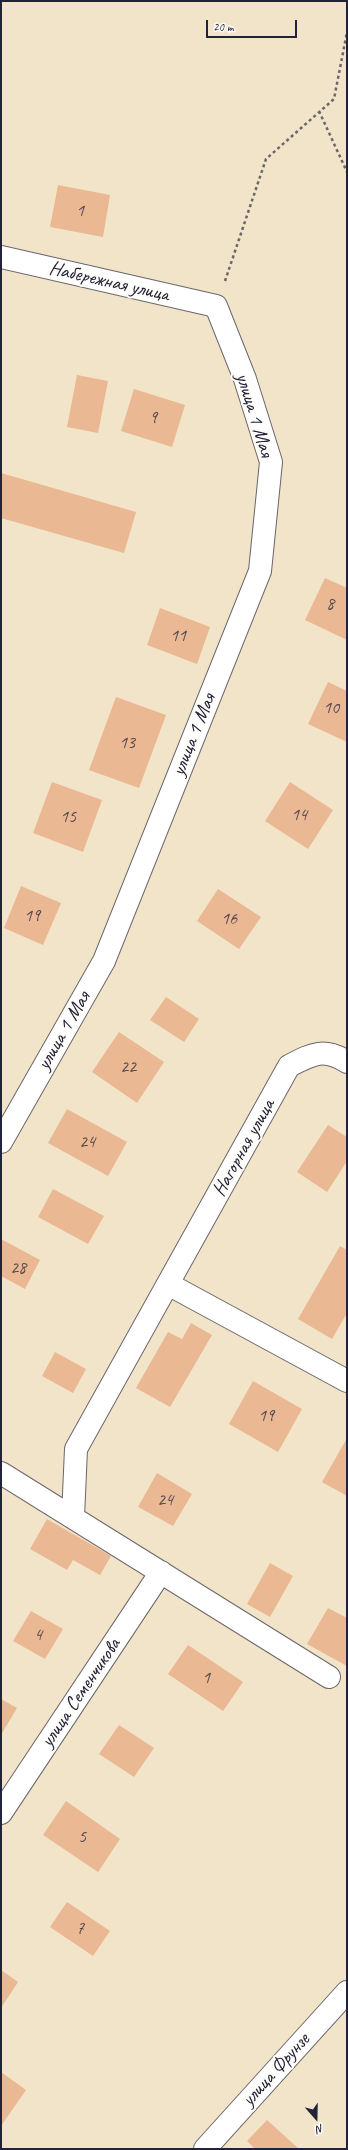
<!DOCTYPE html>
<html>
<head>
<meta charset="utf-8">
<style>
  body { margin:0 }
  #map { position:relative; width:348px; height:2150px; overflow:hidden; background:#f2e4c8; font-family:Caveat,sans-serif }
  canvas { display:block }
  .frame { position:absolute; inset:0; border:2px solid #22223b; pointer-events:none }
  .north { position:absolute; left:296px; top:2098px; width:40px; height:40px; -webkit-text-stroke:3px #fdfcf7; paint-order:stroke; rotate:160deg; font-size:11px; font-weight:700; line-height:16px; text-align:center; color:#22223b }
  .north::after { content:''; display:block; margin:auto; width:14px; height:18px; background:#22223b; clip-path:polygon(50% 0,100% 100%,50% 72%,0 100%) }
  .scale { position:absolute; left:206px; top:20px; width:91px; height:18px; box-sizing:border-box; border:2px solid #22223b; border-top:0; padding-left:5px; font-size:12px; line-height:14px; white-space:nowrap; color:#22223b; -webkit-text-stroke:3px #fdfcf7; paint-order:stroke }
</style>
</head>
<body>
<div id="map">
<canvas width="348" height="2150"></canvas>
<div class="frame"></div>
<div class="north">N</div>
<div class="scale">20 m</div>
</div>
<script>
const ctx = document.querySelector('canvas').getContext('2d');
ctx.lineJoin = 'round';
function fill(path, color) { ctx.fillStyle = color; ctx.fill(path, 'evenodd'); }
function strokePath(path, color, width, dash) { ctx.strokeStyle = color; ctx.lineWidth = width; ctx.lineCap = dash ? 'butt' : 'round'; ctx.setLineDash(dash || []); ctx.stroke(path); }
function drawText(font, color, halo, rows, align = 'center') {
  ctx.font = font + ' Caveat,sans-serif'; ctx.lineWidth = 4; ctx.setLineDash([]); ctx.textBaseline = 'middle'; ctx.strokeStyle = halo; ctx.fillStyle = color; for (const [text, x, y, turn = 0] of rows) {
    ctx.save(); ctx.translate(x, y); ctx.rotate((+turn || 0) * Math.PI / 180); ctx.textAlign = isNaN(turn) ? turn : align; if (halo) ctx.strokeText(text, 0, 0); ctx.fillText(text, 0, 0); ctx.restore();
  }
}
fill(new Path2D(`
  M58,185L110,195L103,237L50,227Z
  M77,375L108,381L98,433L67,427Z
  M134,389L185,405L172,447L121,431Z
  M1,473L136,512L124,553L1,518Z
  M325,578L347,588V640L305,620Z
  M160,608L210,627L197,664L147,645Z
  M328,682L347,691V742L308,724Z
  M116,697L166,715L139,788L89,770Z
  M52,782L102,800L83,852L33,833Z
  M290,782L333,810L308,849L265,821Z
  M21,886L61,903L43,945L4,928Z
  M218,889L261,917L239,949L197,921Z
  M166,997L199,1019L184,1042L150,1020Z
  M119,1032L164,1062L137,1103L92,1072Z
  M67,1109L127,1142L108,1176L48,1143Z
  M328,1125L347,1137V1161L327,1192L297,1172Z
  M53,1189L104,1216L88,1244L38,1217Z
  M1,1239L40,1260L25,1289L1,1276Z
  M340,1246L347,1250V1313L332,1339L298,1319Z
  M191,1323L212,1335L170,1407L136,1388L168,1332L182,1339Z
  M55,1352L86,1369L73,1393L42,1376Z
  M253,1381L302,1409L278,1452L229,1424Z
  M347,1438V1496L322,1482Z
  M157,1473L192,1494L173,1526L138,1507Z
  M47,1519L111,1556L100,1575L73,1560L67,1570L30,1549Z
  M270,1563L293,1576L270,1617L247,1604Z
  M328,1608L347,1618V1666L307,1644Z
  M31,1611L63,1629L45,1659L13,1641Z
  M188,1645L243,1682L223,1711L168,1674Z
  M1,1699L17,1708L1,1735Z
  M119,1725L154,1748L134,1777L99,1754Z
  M66,1801L120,1839L98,1872L43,1835Z
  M67,1902L110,1931L93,1956L50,1927Z
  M1,1970L18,1982L1,2008Z
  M1,2072L26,2090L1,2126Z
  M267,2120L299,2149H255L247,2141Z`), '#eab892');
const street = new Path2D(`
  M1,257L216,306L245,379L271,462L260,571L104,961L1,1142
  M168,1284L347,1381
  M1,1473L329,1677
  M73,1517L76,1449L289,1066C312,1054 324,1047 347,1062
  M1,1813L161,1572
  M205,2149L347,1992`);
strokePath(street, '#6b666c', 24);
strokePath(new Path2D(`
  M319,111L347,172
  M225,281L266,159L334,99L347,32`), '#6b666c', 2.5, [3, 3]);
strokePath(street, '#fff', 22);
drawText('18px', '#544851', null, [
  ["1",80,211],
  ["9",153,418],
  ["8",330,604],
  ["11",178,636],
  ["10",331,708],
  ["13",127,743],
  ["14",299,815],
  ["15",68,817],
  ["19",32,916],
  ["16",229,919],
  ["22",128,1067],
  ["24",87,1142],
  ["28",18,1268],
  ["19",266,1416],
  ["24",165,1500],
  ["4",38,1635],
  ["1",206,1678],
  ["5",82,1837],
  ["7",80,1929]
]);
drawText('20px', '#22223b', '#fdfcf7', [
  ["Набережная улица",109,282,13],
  ["улица 1 Мая",254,415,73],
  ["улица 1 Мая",194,735,-68],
  ["улица 1 Мая",64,1031,-60],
  ["Нагорная улица",244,1148,-61],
  ["улица Семенчикова",81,1693,-56],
  ["улица Фрунзе",276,2070,-48]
]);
</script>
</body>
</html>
